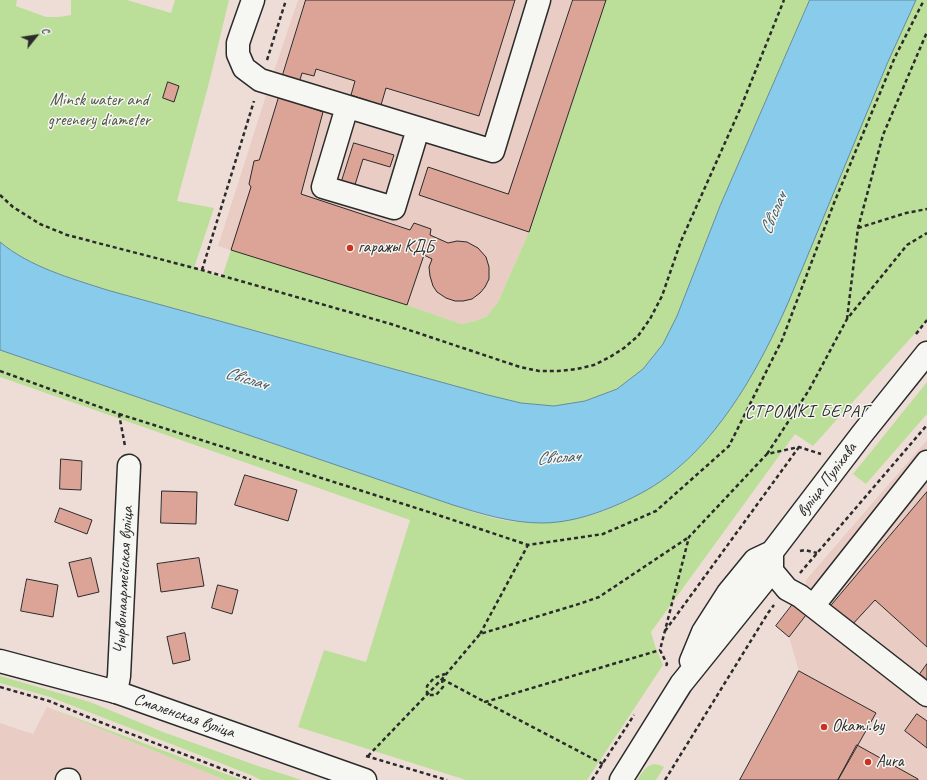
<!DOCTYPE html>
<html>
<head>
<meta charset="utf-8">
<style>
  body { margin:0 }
  #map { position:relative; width:927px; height:780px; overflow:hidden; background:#eeddd7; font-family:Caveat,sans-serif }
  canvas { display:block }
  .north { position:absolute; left:16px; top:16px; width:40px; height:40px; -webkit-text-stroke:3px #f6f6f2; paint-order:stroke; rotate:60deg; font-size:11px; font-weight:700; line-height:16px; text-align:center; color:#2b2b2b }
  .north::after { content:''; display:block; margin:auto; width:14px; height:18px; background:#2b2b2b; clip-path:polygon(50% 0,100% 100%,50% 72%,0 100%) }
</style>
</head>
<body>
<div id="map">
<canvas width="927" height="780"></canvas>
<div class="north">С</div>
</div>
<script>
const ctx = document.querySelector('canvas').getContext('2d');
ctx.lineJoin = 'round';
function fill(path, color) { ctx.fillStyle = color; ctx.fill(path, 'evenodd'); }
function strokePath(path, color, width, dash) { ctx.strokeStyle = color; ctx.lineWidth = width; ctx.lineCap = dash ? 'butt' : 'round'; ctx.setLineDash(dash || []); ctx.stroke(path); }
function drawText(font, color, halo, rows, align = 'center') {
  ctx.font = font + ' Caveat,sans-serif'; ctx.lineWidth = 3; ctx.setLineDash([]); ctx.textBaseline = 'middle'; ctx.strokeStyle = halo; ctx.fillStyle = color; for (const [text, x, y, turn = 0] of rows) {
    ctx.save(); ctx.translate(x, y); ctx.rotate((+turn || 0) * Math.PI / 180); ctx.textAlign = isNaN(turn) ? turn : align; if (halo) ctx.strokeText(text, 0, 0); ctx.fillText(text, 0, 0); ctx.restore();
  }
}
fill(new Path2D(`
  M298,0H606L529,232L498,302L488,315L475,321L461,324L407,305L218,246L270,83Z
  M927,440V780H918L857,745L876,713L799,671L789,637L776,626L806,589V580Z
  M47,707L225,780H0V723L33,734Z`), '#e9ccc4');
fill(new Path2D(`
  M0,0H17L16,6L46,17H59L71,15V0H127L171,13L175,0H229L209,83L177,201L214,208L194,268L222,277L231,250L407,305L461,324L475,321L487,316L498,302L529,232L606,0H810L720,206L677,317L663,344L643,369L617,389L585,401L554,406L521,403L488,395L107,290C71,278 30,267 0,242Z
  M916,0H927V320L813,446L795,434L651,632L655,646L663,665L587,780H466L298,727L324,650L366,662L410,520L0,377V350L453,505C474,512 497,521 520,522C530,522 541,520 551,519C561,519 573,519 584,517C601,513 619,505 634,496C646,490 658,484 668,476C716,439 747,386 774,333L887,64Z
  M927,382V414L866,484L853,474Z
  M0,676L90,702L163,732L258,766L302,780H261L251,775L50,697L0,683Z
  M47,707L242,780H225Z
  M654,764L660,765L664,767L656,780H637C642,773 645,766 654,764Z`), '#bbdf99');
const water = new Path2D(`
  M810,0H916L887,64L788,303C760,366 723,434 668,476C651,489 631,499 612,507C590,516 566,523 542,523C511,523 482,514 453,505L0,350V242C30,267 70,278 107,290L488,395L521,403L554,406L585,401L617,389L643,369L663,344L677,316L720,206Z`);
fill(water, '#89cbea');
strokePath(water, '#638b9e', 1);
const building = new Path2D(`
  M306,0H515L479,116L386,88L381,105L351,95L355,81L316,69L314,76L302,73L299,83L282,78Z
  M573,0H606L529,232L419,195L428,167L508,194Z
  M168,82L179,86L174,102L163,98Z
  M279,97L323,112L301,194L410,230L414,223L431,229L430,235L448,243L457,241L467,242L478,248L486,257L489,267V279L485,287L480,293L472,299L463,301H455L446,298L437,292L433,286L430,276L429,267L432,259L424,255L407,305L231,250L251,187L249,184L254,161L259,160Z
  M354,143L394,155L390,167L363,159L354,188L341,184Z
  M61,459L82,461L81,490L60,489Z
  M245,475L297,490L288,521L235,505Z
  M162,491L197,492L196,524L161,523Z
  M927,492V647L875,600L851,626L830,607Z
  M60,508L92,520L87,534L55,522Z
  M91,558L99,592L78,597L69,563Z
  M199,558L204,586L161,592L157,564Z
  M27,579L58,585L53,617L21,611Z
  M218,585L238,590L232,614L212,608Z
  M793,604L806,615L789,637L776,626Z
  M185,633L190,660L173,664L167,637Z
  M927,664V680L920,674Z
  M799,671L876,713L838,780H740Z
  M917,714L927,721V748L905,731Z
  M857,745L918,779V780H838Z`);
fill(building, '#dca397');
strokePath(building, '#2b2b2b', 1);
const minor = new Path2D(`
  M253,0L241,34L238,43V54L244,68L260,80L493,151L539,0
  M347,107L323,187L394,208L418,129
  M772,571L787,589L800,596L927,695
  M813,606L927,462
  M691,661L703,632L728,593L755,560L772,552
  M116,692L119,676L129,466
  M67,780H69
  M621,780L681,684L772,571V552L862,434L927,353`);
const major = new Path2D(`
  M0,661L116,692L365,780`);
strokePath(minor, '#2b2b2b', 25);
strokePath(major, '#2b2b2b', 25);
strokePath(new Path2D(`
  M267,60L286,0
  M0,195L13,207L40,224L67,235L202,270L391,324L520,367L539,371H558L577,369L594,365L610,357L624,348L638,336L650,319L662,296L681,241L741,107L784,0
  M858,228L906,213L927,209
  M202,270L254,101
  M847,319L858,228L883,135L927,32
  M916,334L927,320
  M0,371L119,414L125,446
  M119,414L435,514L528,545L603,534L656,511L729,446L782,340L834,203L895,57L924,0
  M767,454L809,390L847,319L907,245L927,233
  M800,551L805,550L817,553
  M800,573L927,425
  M665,631L799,447
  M480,634L528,545
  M666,666L667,664L660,650L689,537L767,454L799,447L821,454
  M442,679L443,687L436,695H427V686L434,678L445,674
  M442,679L485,702
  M0,687L49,701L100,722L251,780
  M366,756L447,780
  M368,756L442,679L480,634L582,603L599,597L689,537
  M603,764L485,702L660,650
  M592,780L634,715
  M665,780L768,613L774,605`), '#2b2b2b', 2.5, [4, 3]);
strokePath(minor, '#f6f6f2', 22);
strokePath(major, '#f6f6f2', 22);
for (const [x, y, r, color] of [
  [350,248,4,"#c8321e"],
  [824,727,4,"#c8321e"],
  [868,762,4,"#c8321e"]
]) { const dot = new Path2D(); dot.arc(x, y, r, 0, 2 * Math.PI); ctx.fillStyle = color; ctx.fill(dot); strokePath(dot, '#f6f6f2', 1.5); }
drawText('17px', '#4f5846', '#f6f6f2', [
  ["Minsk water and",99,101],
  ["greenery diameter",99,121]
]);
drawText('17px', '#2b2b2b', '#f6f6f2', [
  ["гаражы КДБ",358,248],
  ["Okami.by",832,727],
  ["Aura",876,762]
], 'left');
drawText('17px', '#2b2b2b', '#f6f6f2', [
  ["вуліца Пуліхава",827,480,-53],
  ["Чырвонаармейская вуліца",124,580,-87],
  ["Смаленская вуліца",184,716,19]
]);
drawText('italic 18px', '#475b64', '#f6f6f2', [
  ["Свіслач",774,214,-67],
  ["Свіслач",246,379,17],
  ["Свіслач",558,458,-4]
]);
ctx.letterSpacing = '1px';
drawText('18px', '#2b2b2b', '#f6f6f2', [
  ["СТРОМКІ БЕРАГ",807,412]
]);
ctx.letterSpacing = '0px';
</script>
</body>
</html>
